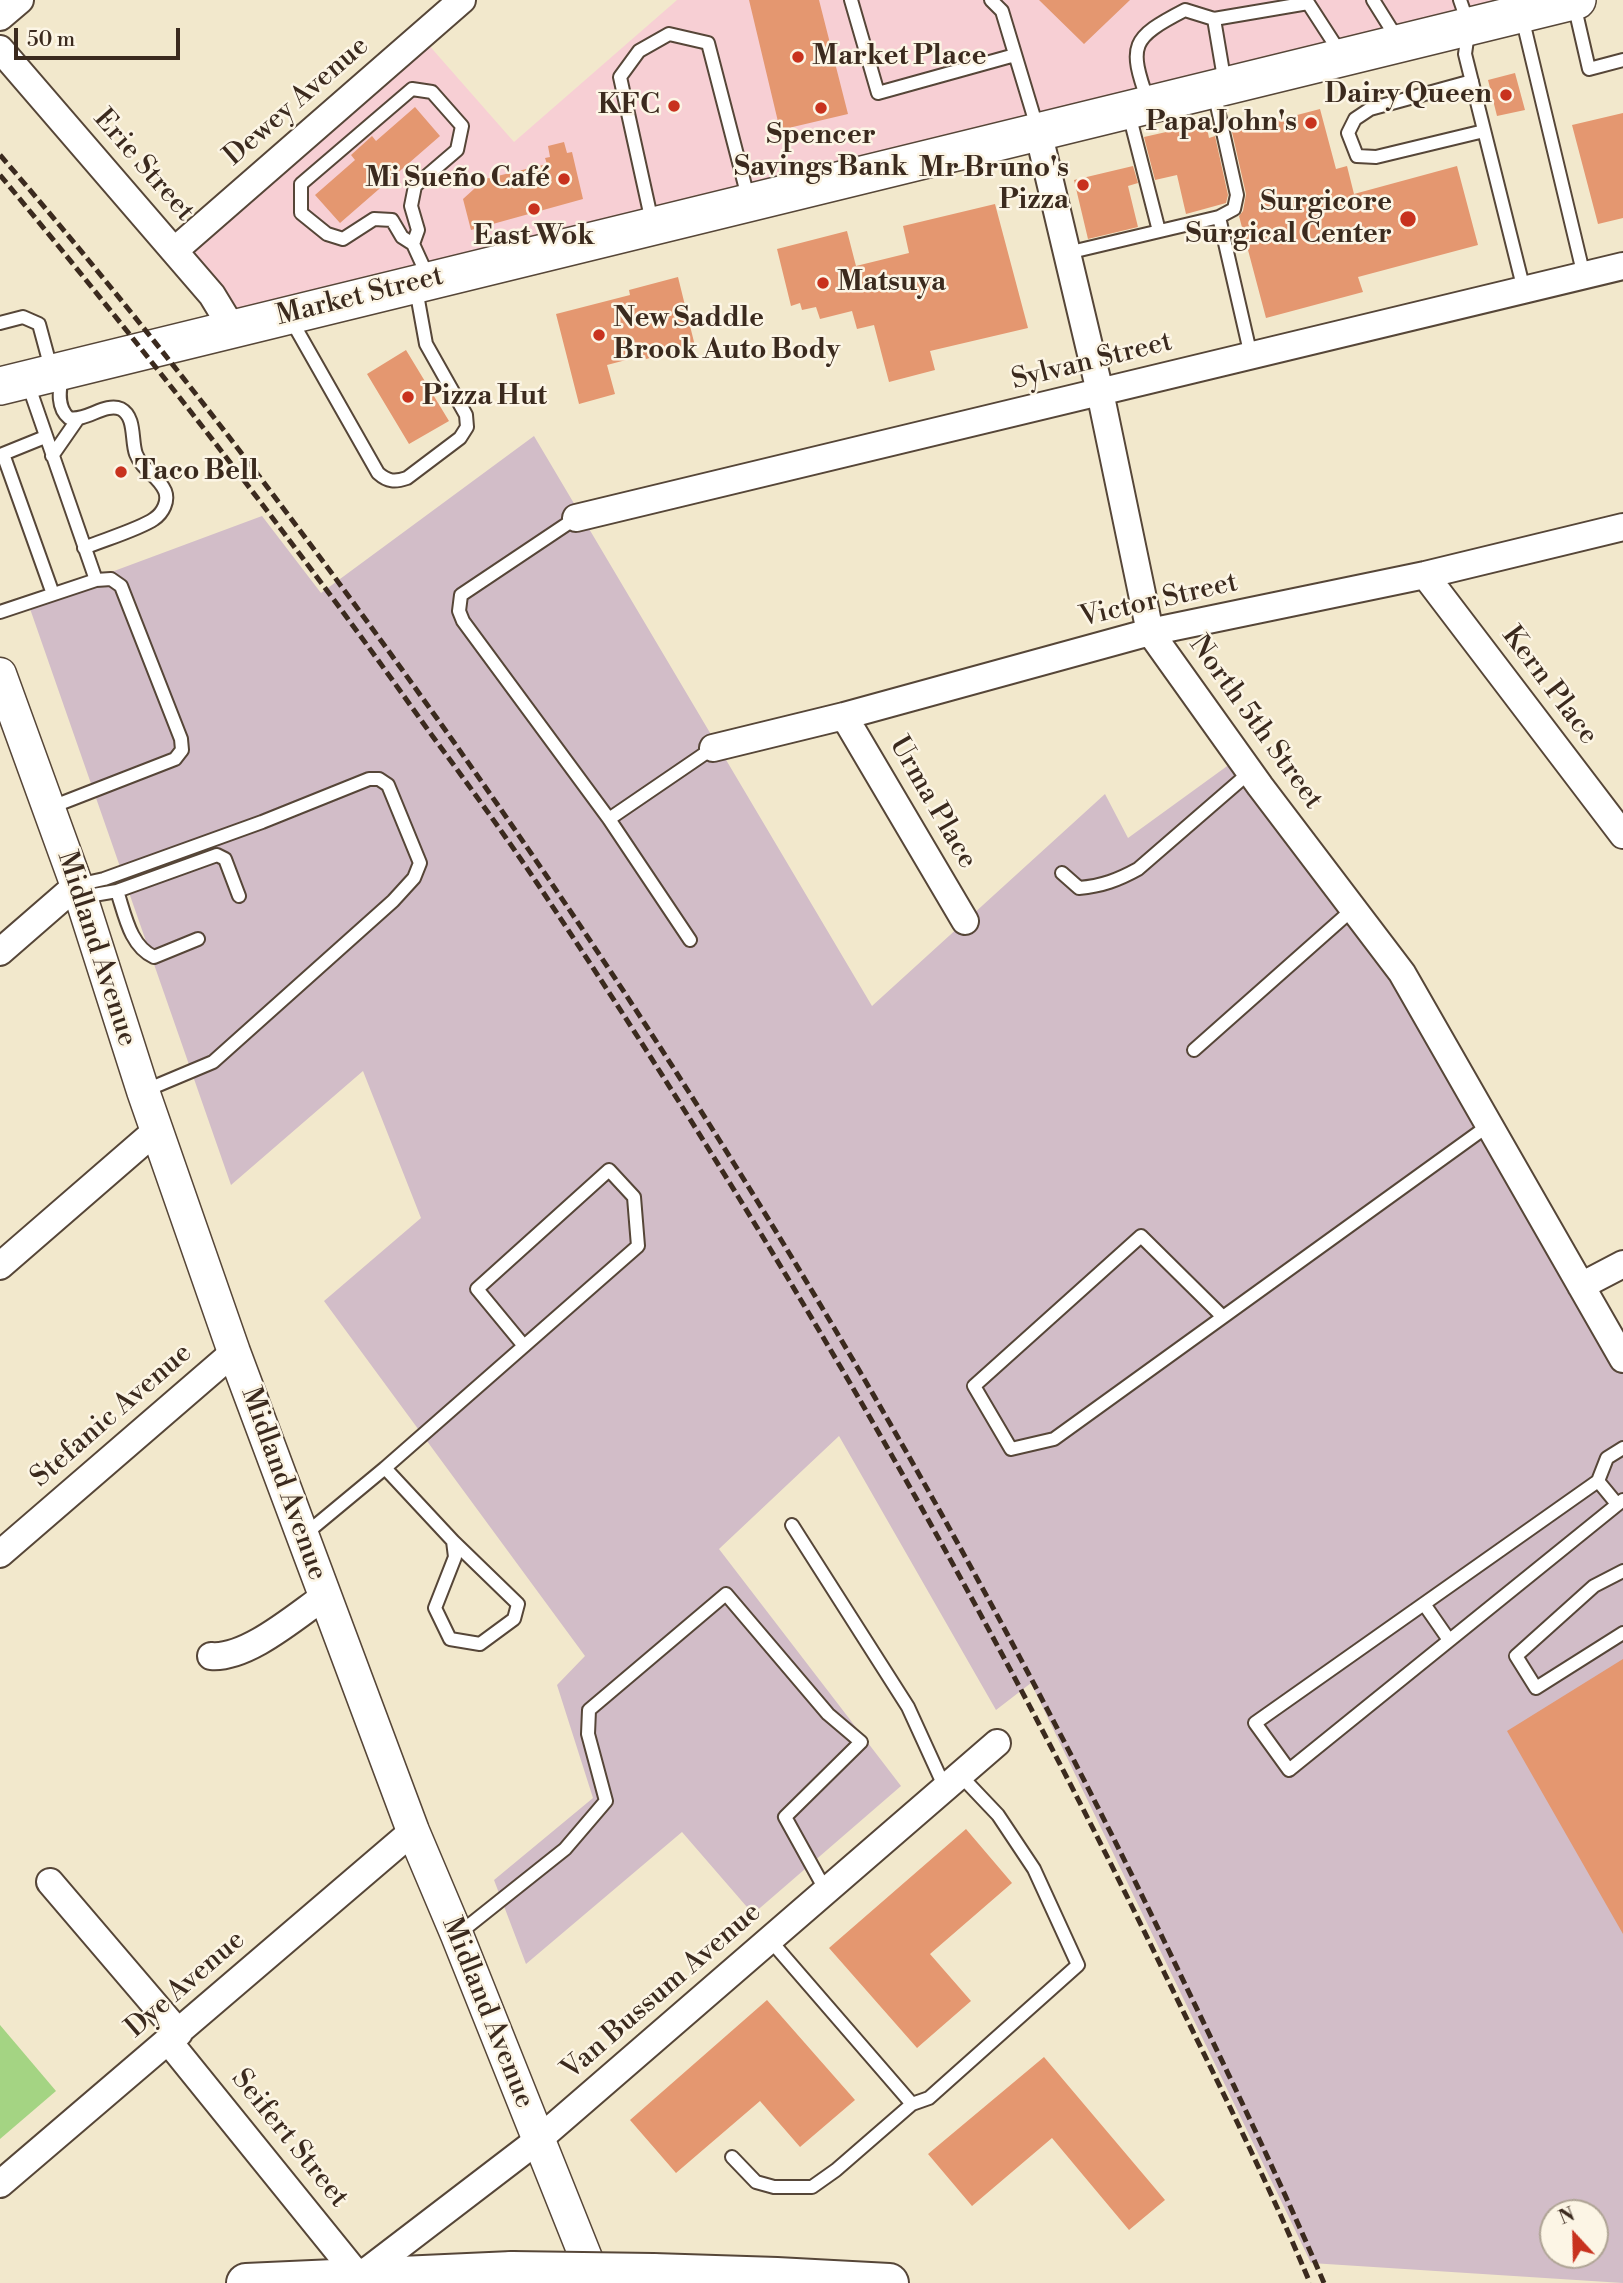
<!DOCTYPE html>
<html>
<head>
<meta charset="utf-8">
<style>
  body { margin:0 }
  #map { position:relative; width:1623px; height:2283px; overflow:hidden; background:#f2e8cc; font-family:"Libre Bodoni",serif }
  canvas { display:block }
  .north { position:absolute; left:1539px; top:2199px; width:70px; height:70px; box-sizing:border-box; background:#fcf5e5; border:2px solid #afa495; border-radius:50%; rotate:338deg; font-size:19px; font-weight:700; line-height:28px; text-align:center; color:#3b2a1e }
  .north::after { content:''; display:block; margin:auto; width:24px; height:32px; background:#c8321e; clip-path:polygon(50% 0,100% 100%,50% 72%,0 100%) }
  .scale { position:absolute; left:14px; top:28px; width:166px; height:32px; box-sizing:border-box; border:4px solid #3b2a1e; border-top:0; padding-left:9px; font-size:21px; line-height:24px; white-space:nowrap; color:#3b2a1e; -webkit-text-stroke:5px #fcf5e5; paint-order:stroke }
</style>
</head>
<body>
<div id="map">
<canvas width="1623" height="2283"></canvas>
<div class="north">N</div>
<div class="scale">50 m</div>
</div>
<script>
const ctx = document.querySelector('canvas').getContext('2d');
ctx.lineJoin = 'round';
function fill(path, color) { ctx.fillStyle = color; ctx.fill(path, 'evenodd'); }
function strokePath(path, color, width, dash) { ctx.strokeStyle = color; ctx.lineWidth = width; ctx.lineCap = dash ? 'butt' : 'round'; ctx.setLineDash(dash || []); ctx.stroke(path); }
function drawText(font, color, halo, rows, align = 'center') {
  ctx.font = font + ' "Libre Bodoni",serif'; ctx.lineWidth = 5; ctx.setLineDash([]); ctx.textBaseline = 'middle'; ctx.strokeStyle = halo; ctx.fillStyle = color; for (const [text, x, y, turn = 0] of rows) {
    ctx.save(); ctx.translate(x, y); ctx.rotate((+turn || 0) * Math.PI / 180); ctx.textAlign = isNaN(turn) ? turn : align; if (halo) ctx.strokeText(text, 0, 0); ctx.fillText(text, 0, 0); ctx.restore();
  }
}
fill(new Path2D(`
  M677,0H1534L234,318L180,252L427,43L514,142Z`), '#f7cfd4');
fill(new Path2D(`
  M534,436L872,1006L1105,794L1128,838L1241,756L1432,1009L1623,1342V2283L1311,2263L1031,1683L996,1710L839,1436L719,1549L901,1786L753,1914L682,1832L526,1964L494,1880L593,1798L557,1685L585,1656L324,1301L421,1218L363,1071L231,1185L28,603L262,516L321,593ZM1553,2213H1595V2255H1553Z`), '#d2bdc8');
fill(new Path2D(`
  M0,2025L56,2091L0,2139Z`), '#a4d483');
fill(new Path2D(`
  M749,0H819L848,114L780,130Z
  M1039,0H1130L1084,44Z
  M1515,73L1525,110L1497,116L1488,80Z
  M415,107L440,136L340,223L315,195L355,160L351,155L372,136L376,141Z
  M1320,109L1336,169L1347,166L1354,194L1457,166L1478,245L1358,277L1363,292L1266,318L1239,216L1243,211L1246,194L1232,132Z
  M1623,113V218L1598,224L1572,125Z
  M1206,123L1209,138L1215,136L1228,195L1226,203L1186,214L1177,175L1155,180L1144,137Z
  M564,142L567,153L572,152L583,199L471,230L463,199L485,179L547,164L545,158L550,157L548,146Z
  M1133,166L1138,183L1128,186L1138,227L1088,239L1074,180Z
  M995,204L1028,328L930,351L935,370L889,382L874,325L857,329L852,311L820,319L816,307L802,310L800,303L791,306L777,249L847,231L856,266L909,253L903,226Z
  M678,277L695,346L646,359L645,355L607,365L615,394L579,404L556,314L630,295L629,290Z
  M406,350L449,421L409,444L367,374Z
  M1623,1659V1934L1507,1731Z
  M966,1829L1012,1883L930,1954L971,2001L917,2048L829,1948Z
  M767,2000L855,2100L800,2147L760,2101L676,2173L630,2120Z
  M1044,2057L1165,2200L1129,2230L1052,2138L972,2206L928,2154Z`), '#e49770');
const service = new Path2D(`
  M851,0L878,93L1015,55
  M991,0L1002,11L1037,127
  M1373,0L1398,40
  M1460,0L1469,26L1465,54L1524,290
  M1574,4L1589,69L1623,60
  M1522,17L1584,276
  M1214,19L1225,84
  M1472,81L1370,109L1355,119L1348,133L1357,156L1376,157L1484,131
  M1214,92L1237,195L1234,209L1219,217L1251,356
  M1148,101C1128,45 1131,38 1185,10L1214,19L1308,3L1341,54
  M1129,114L1159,231
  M652,222L620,77L639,51L669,34L708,43L749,201
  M413,244L418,230L411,206L415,186L457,150L462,126L432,92L412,89L301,184V213L327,234L343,239L374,219L392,220L402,237L413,244L429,279
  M1067,253L1219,217
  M290,318L378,473C388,482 395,482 407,478L460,438L467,427L466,415L426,344L416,289
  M0,323L23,317L39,324L52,372
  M62,377C59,391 57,408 69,418C86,422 105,402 121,409C136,417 131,441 136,454C142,470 159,476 165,491C169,501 163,513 154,519C140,529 103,540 84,548
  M27,381L96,580
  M45,437L3,454L53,594
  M52,456L77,420
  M576,518L461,595L459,611L463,621L609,819L690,940
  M0,612L96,580L111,579L121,586L181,739L182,750L175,759L49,808
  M609,819L713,748
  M1062,873L1079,888C1102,886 1118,880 1138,869L1250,772
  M77,885L104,879L262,822L369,779H379L388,785L420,863L414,878L393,901L213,1062L144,1091
  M117,891L217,855L225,859L239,896
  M82,897L117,891C125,915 130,946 154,957L198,939
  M1194,1050L1353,909
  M1223,1317L1141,1236L974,1386L1011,1449L1054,1439L1489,1125
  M1623,1448L1607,1458L1598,1481L1255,1723L1289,1770L1623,1500
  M385,1468L453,1541L455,1557L435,1608L450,1639L480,1644L514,1619L518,1604L453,1541
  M1598,1481L1617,1504
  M792,1525L908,1707L945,1788
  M303,1536L385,1468L638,1246L634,1197L609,1170L477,1289L524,1346
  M1623,1571L1594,1586L1516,1656L1536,1688L1623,1633
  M1424,1604L1449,1640
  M457,1935L565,1849L606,1801L588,1734L589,1710L726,1594L828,1714L861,1742L785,1817L826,1891
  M770,1940L912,2104L929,2098L1078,1965L1034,1869L998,1815L960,1775
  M732,2157L756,2182L774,2187H812L836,2170L912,2104`);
const minor = new Path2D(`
  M0,17L20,0
  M0,49L212,295L232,328
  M1038,131L1100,392L1150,632L1260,786L1402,973L1623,1359
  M174,251L462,0
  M576,518L1623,266
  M1425,575L1623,835
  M844,716L965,921
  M713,748L844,716L1150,632L1425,575L1623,527
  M0,952L77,885
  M0,1266L158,1129
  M1581,1286L1623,1264
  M0,1554L234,1352
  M211,1656C247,1659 296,1616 325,1596
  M50,1882L179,2033
  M169,2042L359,2277L538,2140L997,1743
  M0,2184L413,1831`);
const tertiary = new Path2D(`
  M0,674L81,897L143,1091L234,1352L413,1831L457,1935L596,2283`);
const secondary = new Path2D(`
  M0,386L1577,0`);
const trunk = new Path2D(`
  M653,2273L777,2277L889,2283
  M246,2283L512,2271`);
strokePath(service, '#564638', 16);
strokePath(minor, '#564638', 30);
strokePath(tertiary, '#564638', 35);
strokePath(secondary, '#564638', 40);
strokePath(trunk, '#564638', 42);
strokePath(service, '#fff', 12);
strokePath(minor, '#fff', 26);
strokePath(tertiary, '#fff', 32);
strokePath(secondary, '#fff', 37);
strokePath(trunk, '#fff', 38);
strokePath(new Path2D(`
  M0,155C157,337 302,529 441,724C717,1113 962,1522 1169,1951C1222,2061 1276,2171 1324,2283
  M0,175C149,355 293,539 428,730C465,780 502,831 537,883C769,1231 979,1589 1161,1966C1212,2071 1265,2175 1310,2283`), '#3b2a1e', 5, [10, 5]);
const trunkBridge = new Path2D(`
  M512,2271L653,2273`);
strokePath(trunkBridge, '#564638', 42, []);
strokePath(trunkBridge, '#fff', 38);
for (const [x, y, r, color] of [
  [798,57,7,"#c8321e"],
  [1506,95,7,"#c8321e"],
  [674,106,7,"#c8321e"],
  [821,108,7,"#c8321e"],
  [1311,123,7,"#c8321e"],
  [564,179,7,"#c8321e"],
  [1083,185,7,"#c8321e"],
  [534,209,7,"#c8321e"],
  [1408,219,9,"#c8321e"],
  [823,283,7,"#c8321e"],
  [599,335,7,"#c8321e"],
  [408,397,7,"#c8321e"],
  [121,472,7,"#c8321e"]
]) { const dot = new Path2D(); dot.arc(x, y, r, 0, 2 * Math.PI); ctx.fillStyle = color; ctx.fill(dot); strokePath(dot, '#fcf5e5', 2.5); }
drawText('bold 28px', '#3b2a1e', '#fcf5e5', [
  ["Market Place",812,57,"left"],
  ["Dairy Queen",1492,95],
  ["KFC",660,106],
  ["Papa John's",1297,123],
  ["Spencer",821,136,"center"],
  ["Savings Bank",821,168,"center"],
  ["Mr Bruno's",1069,169],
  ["Pizza",1069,201],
  ["Mi Sueño Café",550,179],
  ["Surgicore",1392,203],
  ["Surgical Center",1392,235],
  ["East Wok",534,237,"center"],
  ["Matsuya",837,283,"left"],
  ["New Saddle",613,319,"left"],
  ["Brook Auto Body",613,351,"left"],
  ["Pizza Hut",422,397,"left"],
  ["Taco Bell",135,472,"left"]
], 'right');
drawText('28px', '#3b2a1e', '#fcf5e5', [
  ["Dewey Avenue",297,102,-41],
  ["Erie Street",143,166,49],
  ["Market Street",360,297,-14],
  ["Sylvan Street",1092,362,-14],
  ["Victor Street",1159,601,-13],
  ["Kern Place",1549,686,53],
  ["North 5th Street",1255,723,54],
  ["Urma Place",932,803,60],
  ["Midland Avenue",96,949,72],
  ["Stefanic Avenue",112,1416,-41],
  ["Midland Avenue",283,1484,70],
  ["Dye Avenue",186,1985,-41],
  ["Van Bussum Avenue",662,1992,-41],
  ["Midland Avenue",487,2013,68],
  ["Seifert Street",289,2139,51]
]);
</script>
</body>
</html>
